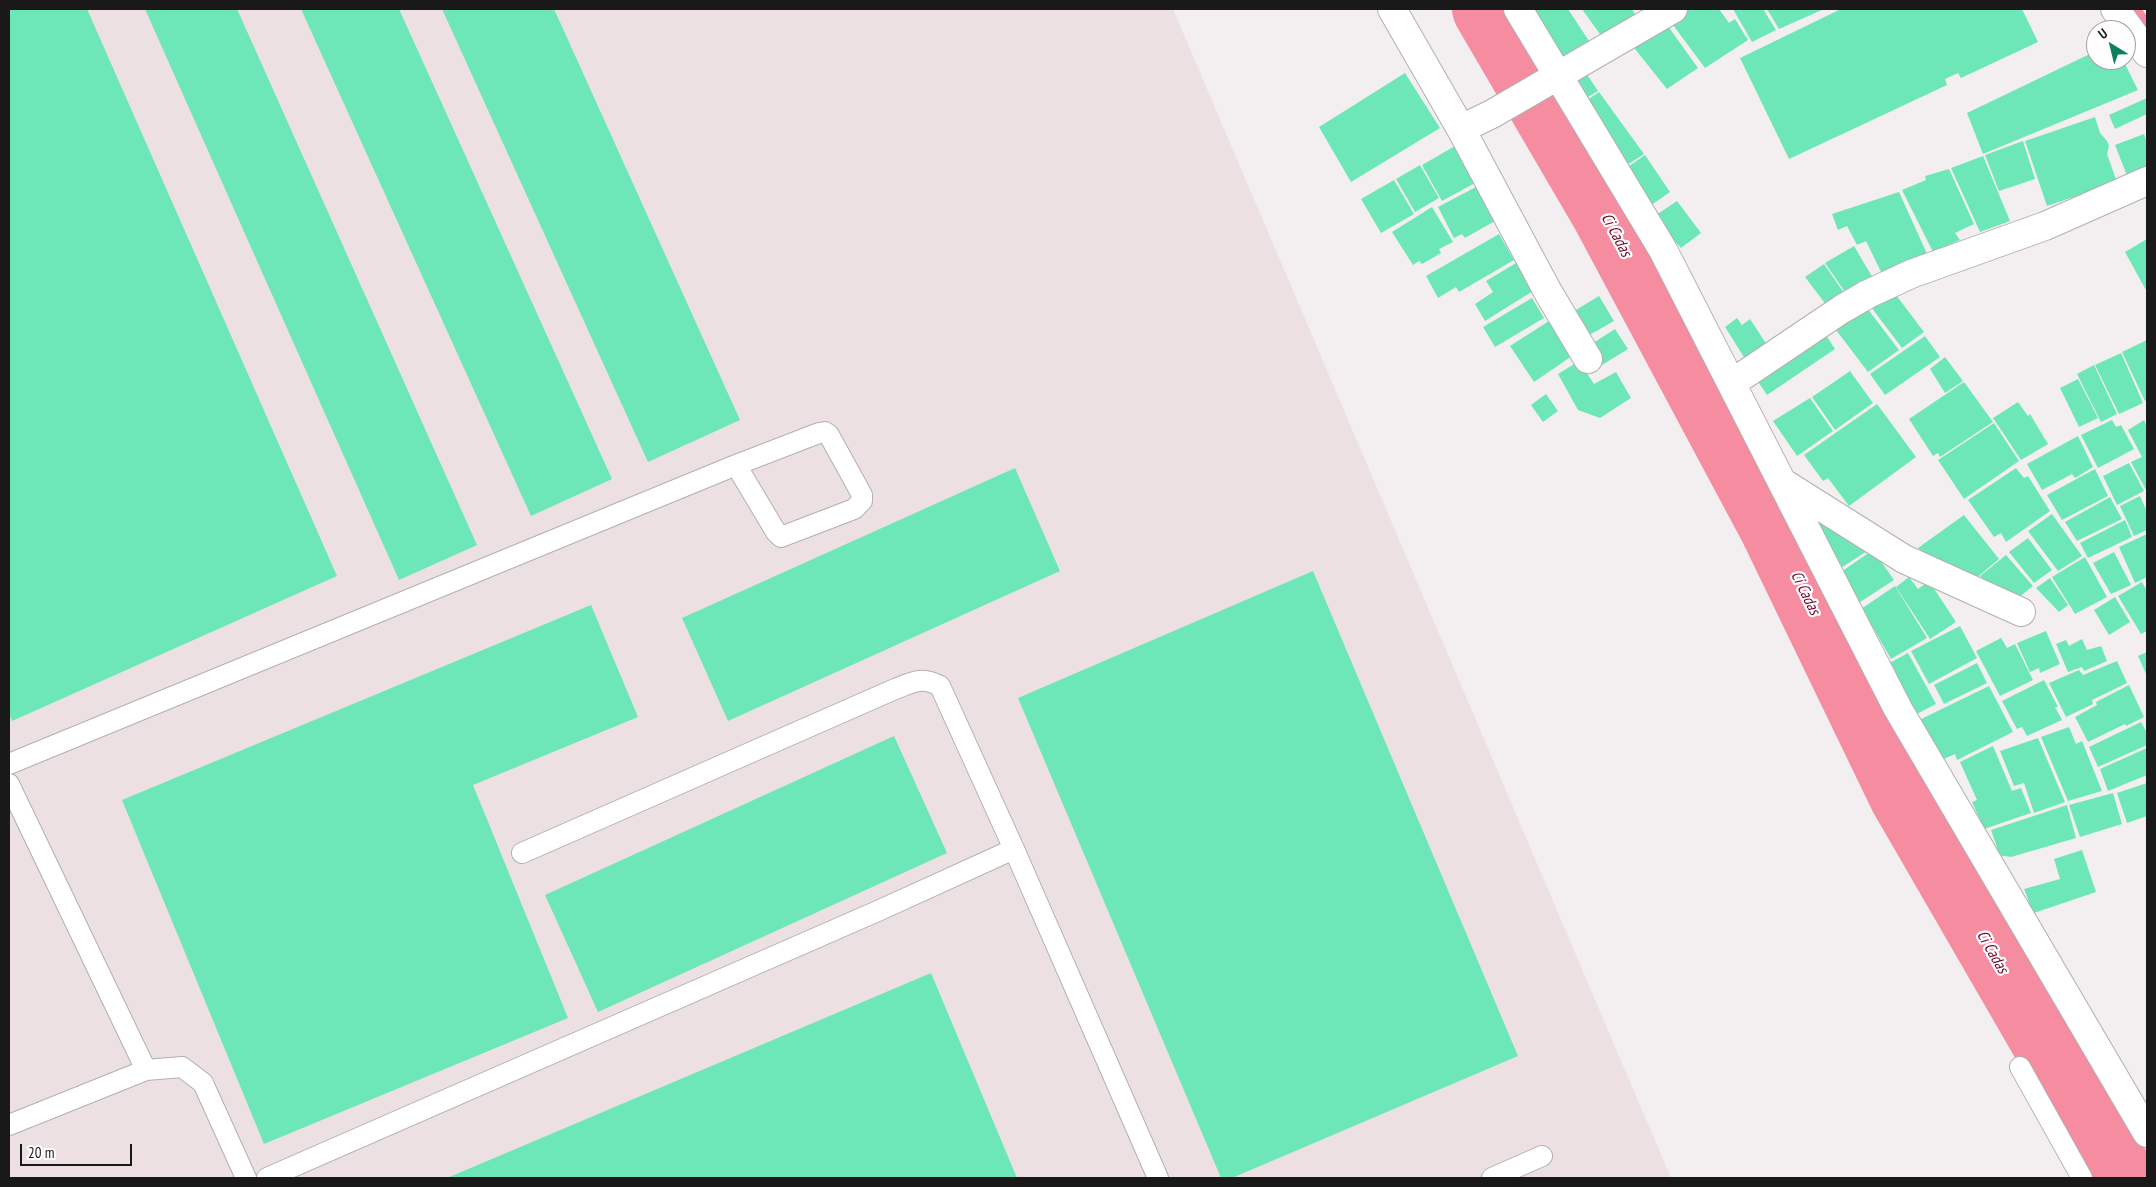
<!DOCTYPE html>
<html>
<head>
<meta charset="utf-8">
<style>
  body { margin:0 }
  #map { position:relative; width:2156px; height:1187px; overflow:hidden; background:#f3eff0; font-family:"PT Sans Narrow",sans-serif }
  canvas { display:block }
  .frame { position:absolute; inset:0; border:10px solid #1a1919; pointer-events:none }
  .north { position:absolute; left:2086px; top:20px; width:50px; height:50px; box-sizing:border-box; background:#fffdfd; border:1px solid #a3a2a2; border-radius:50%; rotate:324deg; font-size:14px; font-weight:700; line-height:20px; text-align:center; color:#1a1919 }
  .north::after { content:''; display:block; margin:auto; width:18px; height:22px; background:#0d805d; clip-path:polygon(50% 0,100% 100%,50% 72%,0 100%) }
  .scale { position:absolute; left:20px; top:1144px; width:112px; height:22px; box-sizing:border-box; border:2px solid #1a1919; border-top:0; padding-left:6px; font-size:15px; line-height:18px; white-space:nowrap; color:#1a1919; -webkit-text-stroke:4px #fffdfd; paint-order:stroke }
</style>
</head>
<body>
<div id="map">
<canvas width="2156" height="1187"></canvas>
<div class="frame"></div>
<div class="north">U</div>
<div class="scale">20 m</div>
</div>
<script>
const ctx = document.querySelector('canvas').getContext('2d');
ctx.lineJoin = 'round';
function fill(path, color) { ctx.fillStyle = color; ctx.fill(path, 'evenodd'); }
function strokePath(path, color, width, dash) { ctx.strokeStyle = color; ctx.lineWidth = width; ctx.lineCap = dash ? 'butt' : 'round'; ctx.setLineDash(dash || []); ctx.stroke(path); }
function drawText(font, color, halo, rows, align = 'center') {
  ctx.font = font + ' "PT Sans Narrow",sans-serif'; ctx.lineWidth = 4.5; ctx.setLineDash([]); ctx.textBaseline = 'middle'; ctx.strokeStyle = halo; ctx.fillStyle = color; for (const [text, x, y, turn = 0] of rows) {
    ctx.save(); ctx.translate(x, y); ctx.rotate((+turn || 0) * Math.PI / 180); ctx.textAlign = isNaN(turn) ? turn : align; if (halo) ctx.strokeText(text, 0, 0); ctx.fillText(text, 0, 0); ctx.restore();
  }
}
fill(new Path2D(`
  M9,9H1173L1671,1178H9Z`), '#ede0e2');
strokePath(new Path2D(`
  M2135,9L2147,25`), '#f68ca0', 11);
strokePath(new Path2D(`
  M1486,9L1604,211L1773,527L1903,796L2099,1135L2122,1178`), '#f68ca0', 68);
fill(new Path2D(`
  M9,9H87L337,576L12,721L9,714Z
  M145,9H237L477,545L399,580Z
  M301,9H399L612,479L531,516Z
  M442,9H554L740,420L648,462Z
  M1529,9H1568L1591,44L1563,60Z
  M1582,9H1632L1635,14L1602,37Z
  M1690,9H1719L1729,23L1735,19L1748,40L1705,68L1670,21Z
  M1733,9H1763L1776,30L1752,42Z
  M1767,9H1824L1779,29Z
  M1841,9H2022L2038,42L1961,78L1958,73L1945,79L1947,85L1789,159L1740,58Z
  M1665,22L1698,68L1667,89L1631,44Z
  M2096,51V60H2123L2138,90L1983,154L1967,113Z
  M1584,70L1598,91L1580,102L1566,82Z
  M1405,73L1440,128L1351,182L1319,127Z
  M1599,92L1644,154L1621,169L1583,103Z
  M2147,98V114L2115,129L2109,115Z
  M2095,117L2100,133L2107,141L2109,146L2107,154L2117,182L2047,206L2025,141Z
  M2144,134L2147,142V171L2128,178L2115,145Z
  M2023,141L2035,179L1999,191L1985,155Z
  M1455,146L1475,183L1442,201L1422,165Z
  M1645,155L1670,192L1647,208L1622,171Z
  M1983,156L2010,221L1980,232L1951,168Z
  M1420,165L1439,198L1415,212L1396,179Z
  M1949,169L1974,224L1955,233L1960,240L1933,252L1902,190L1926,180L1925,176Z
  M1394,180L1414,214L1381,233L1361,199Z
  M1476,187L1495,221L1465,238L1462,234L1454,238L1438,207Z
  M1899,192L1928,256L1882,274L1866,241L1857,245L1847,226L1838,230L1832,214Z
  M1677,201L1701,233L1681,248L1653,217Z
  M1432,207L1453,242L1439,249L1441,253L1422,264L1419,261L1413,265L1392,232Z
  M1499,234L1514,260L1459,292L1456,287L1438,298L1426,276Z
  M2147,239V292L2125,252Z
  M1854,246L1873,278L1864,285L1860,281L1845,292L1825,263Z
  M1516,263L1533,291L1485,321L1475,304L1493,292L1486,281Z
  M1824,264L1844,293L1827,306L1805,277Z
  M1890,287L1924,332L1902,348L1868,303Z
  M1599,296L1614,321L1586,337L1571,313Z
  M1532,298L1544,318L1495,347L1483,327Z
  M1864,304L1899,350L1868,372L1833,326Z
  M1737,318L1742,325L1750,319L1769,348L1747,362L1725,327Z
  M1549,321L1572,356L1534,382L1510,346Z
  M1820,326L1835,349L1767,395L1751,371Z
  M1615,329L1628,349L1602,365L1590,345Z
  M1925,336L1940,357L1885,395L1870,374Z
  M2147,340V400L2145,401L2122,352Z
  M2121,353L2143,403L2119,414L2095,365Z
  M1945,357L1963,381L1945,393L1930,369Z
  M1579,361L1594,384L1616,372L1631,398L1600,418L1578,410L1558,374Z
  M2094,365L2117,414L2101,422L2077,374Z
  M1850,371L1873,403L1835,430L1812,397Z
  M2078,379L2098,418L2079,427L2060,388Z
  M1964,382L1993,422L1940,457L1938,453L1933,456L1909,419Z
  M1546,394L1558,411L1543,422L1531,405Z
  M1810,398L1833,431L1797,456L1773,421Z
  M2018,402L2028,416L2030,414L2048,444L2021,460L1993,418Z
  M1877,404L1916,457L1849,506L1828,478L1823,481L1804,455Z
  M2112,420L2116,427L2121,425L2134,449L2098,468L2081,435Z
  M2144,420L2147,426V492L2131,462L2142,457L2128,430Z
  M1994,423L2019,461L1964,499L1938,460Z
  M2078,436L2093,467L2075,478L2072,474L2042,490L2027,464Z
  M2129,463L2144,491L2117,505L2103,476Z
  M1015,468L1060,571L728,721L682,618Z
  M2016,468L2024,478L2028,476L2050,511L2006,542L2001,533L1994,537L1968,500Z
  M2095,469L2108,496L2062,520L2047,495Z
  M2140,496L2147,512V530L2134,536L2120,506Z
  M2110,497L2122,519L2077,541L2065,522Z
  M2052,514L2082,556L2058,571L2028,531Z
  M1964,515L1999,559L1968,585L1918,548Z
  M1820,519L1867,551L1835,572L1810,527Z
  M2125,520L2132,537L2088,558L2080,543Z
  M2147,534V577L2135,583L2119,547Z
  M2028,538L2052,570L2034,583L2009,552Z
  M1873,550L1894,580L1854,606L1835,576Z
  M2114,552L2131,585L2111,594L2093,563Z
  M2006,555L2033,586L2009,605L1980,576Z
  M2085,557L2107,597L2075,614L2052,577Z
  M1313,571L1518,1056L1232,1178H1221L1018,698Z
  M1909,577L1918,589L1929,581L1956,622L1930,639L1896,587Z
  M2050,578L2068,605L2059,612L2036,588Z
  M2142,582L2147,591V631L2141,634L2118,596Z
  M1895,586L1927,638L1891,659L1868,619L1862,623L1855,613Z
  M2115,597L2130,622L2109,635L2094,610Z
  M591,605L638,717L473,785L568,1018L264,1144L122,800Z
  M1960,626L1977,658L1929,684L1911,651Z
  M2046,631L2060,664L2040,673L2039,668L2030,672L2017,643Z
  M2001,638L2007,648L2015,644L2033,680L2000,696L1976,651Z
  M2082,639L2087,650L2101,646L2107,661L2084,671L2082,667L2068,672L2056,644L2066,640L2069,646Z
  M2147,652V676L2138,656Z
  M1908,653L1936,704L1911,717L1884,666Z
  M2117,661L2127,683L2092,700L2093,704L2066,717L2049,683L2079,670L2083,675Z
  M1977,663L1987,683L1944,704L1934,685Z
  M2044,680L2058,707H2055L2062,720L2027,736L2022,727L2017,729L2002,701Z
  M2129,685L2144,717L2126,726L2125,724L2088,742L2075,717L2097,705L2096,702Z
  M1989,686L2013,732L1957,760L1955,754L1937,762L1915,722Z
  M2141,722L2147,733V745L2098,767L2089,747Z
  M2069,727L2076,744L2082,741L2102,791L2068,801L2041,737Z
  M894,736L947,853L598,1012L545,895Z
  M2038,738L2065,802L2034,813L2024,783L2014,786L2000,751Z
  M1993,746L2012,791L2021,788L2031,813L1984,829L1972,802L1977,800L1960,762Z
  M2147,748V775L2108,791L2100,769Z
  M2147,783V816L2127,823L2117,793Z
  M2113,793L2122,824L2080,837L2069,805Z
  M2067,805L2076,838L2011,857L1991,854V849L1997,847L1991,830Z
  M2082,850L2096,892L2028,915L2024,903L2029,902L2024,889L2060,879L2054,859Z
  M931,973L1017,1178H447Z`), '#6de7b8');
const service = new Path2D(`
  M9,764L736,465L819,433L825,432L829,435L862,495V501L854,509L781,537L776,532L736,465
  M9,784L146,1070
  M522,853L895,689C914,682 922,676 940,686L1014,849L1158,1178
  M2020,1067L2082,1178
  M9,1125L146,1070L182,1067L203,1083L246,1178
  M267,1178L880,910L1014,849
  M1492,1178L1542,1156`);
const minor = new Path2D(`
  M1392,9L1461,129L1548,292L1588,359
  M1518,9L1663,250L1898,709L2147,1133
  M2115,9L2147,53
  M1461,129L1492,114L1673,9
  M1732,383L1842,309L1868,294L1911,274L2045,226L2147,181
  M1785,484L1904,559L2021,612`);
strokePath(service, '#b3afb0', 22);
strokePath(minor, '#b3afb0', 30);
strokePath(service, '#fff', 20);
strokePath(minor, '#fff', 28);
drawText('italic 16px', '#69092b', '#fffdfd', [
  ["Ci Cadas",1616,235,62],
  ["Ci Cadas",1805,593,64],
  ["Ci Cadas",1992,952,60]
]);
</script>
</body>
</html>
